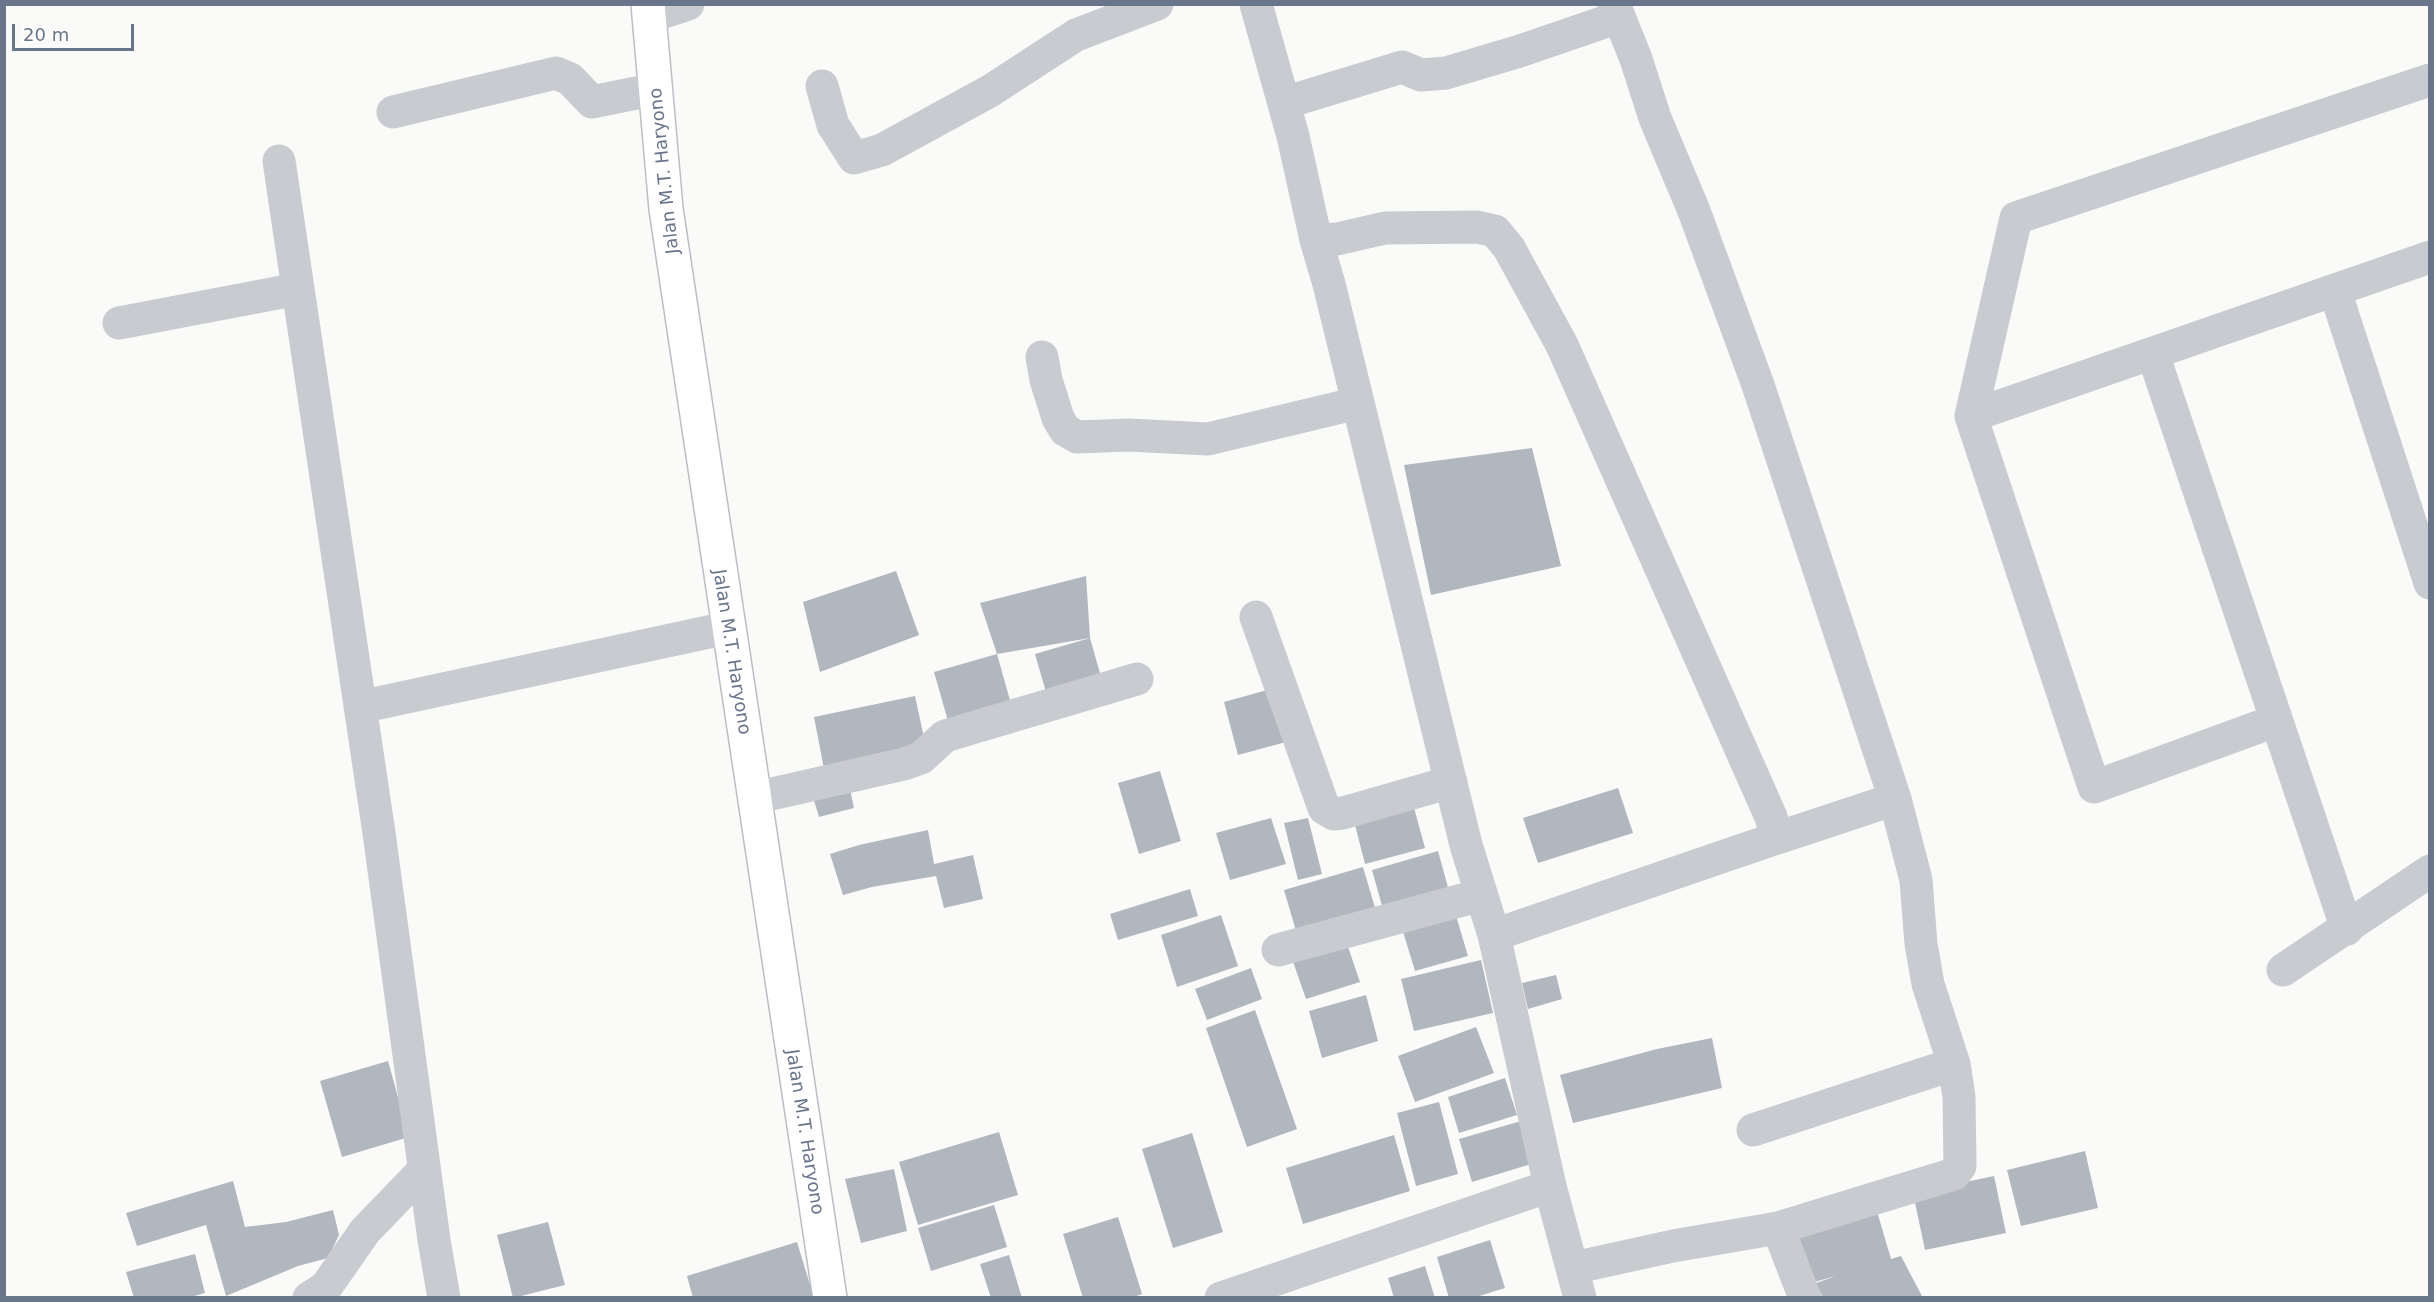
<!DOCTYPE html>
<html>
<head>
<meta charset="utf-8">
<style>
  body { margin:0 }
  #map { position:relative; width:2434px; height:1302px; overflow:hidden; background:#fafaf8; font-family:"DejaVu Sans",sans-serif }
  canvas { display:block }
  .frame { position:absolute; inset:0; border:6px solid #68758a; pointer-events:none }
  .scale { position:absolute; left:12px; top:24px; width:122px; height:27px; box-sizing:border-box; border:3px solid #68758a; border-top:0; padding-left:8px; font-size:18px; line-height:21px; white-space:nowrap; color:#68758a; -webkit-text-stroke:4px #fff; paint-order:stroke }
</style>
</head>
<body>
<div id="map">
<canvas width="2434" height="1302"></canvas>
<div class="frame"></div>
<div class="scale">20 m</div>
</div>
<script>
const ctx = document.querySelector('canvas').getContext('2d');
ctx.lineJoin = 'round';
function fill(path, color) { ctx.fillStyle = color; ctx.fill(path, 'evenodd'); }
function strokePath(path, color, width, dash) { ctx.strokeStyle = color; ctx.lineWidth = width; ctx.lineCap = dash ? 'butt' : 'round'; ctx.setLineDash(dash || []); ctx.stroke(path); }
function drawText(font, color, halo, rows, align = 'center') {
  ctx.font = font + ' "DejaVu Sans",sans-serif'; ctx.lineWidth = 6; ctx.setLineDash([]); ctx.textBaseline = 'middle'; ctx.strokeStyle = halo; ctx.fillStyle = color; for (const [text, x, y, turn = 0] of rows) {
    ctx.save(); ctx.translate(x, y); ctx.rotate((+turn || 0) * Math.PI / 180); ctx.textAlign = isNaN(turn) ? turn : align; if (halo) ctx.strokeText(text, 0, 0); ctx.fillText(text, 0, 0); ctx.restore();
  }
}
fill(new Path2D(`
  M1532,448L1561,566L1431,595L1404,465Z
  M896,571L919,635L820,672L803,602Z
  M1086,576L1090,638L997,654L980,603Z
  M1090,638L1103,684L1048,699L1035,654Z
  M997,654L1011,704L948,721L934,672Z
  M1271,689L1286,742L1238,755L1224,702Z
  M915,696L926,747L824,769L814,717Z
  M1160,771L1181,841L1139,854L1118,783Z
  M849,785L854,808L819,817L812,794Z
  M1618,788L1633,833L1538,863L1523,818Z
  M1413,804L1425,848L1365,864L1354,821Z
  M1271,818L1286,864L1230,880L1216,833Z
  M1308,818L1322,874L1298,880L1284,823Z
  M928,830L934,864L973,855L983,899L944,908L936,876L872,887L843,895L830,854L859,845Z
  M1438,851L1452,902L1386,920L1372,870Z
  M1363,867L1378,918L1299,941L1284,890Z
  M1190,889L1198,916L1118,940L1110,914Z
  M1454,909L1468,956L1415,971L1401,925Z
  M1221,915L1238,966L1177,987L1161,935Z
  M1345,938L1360,982L1306,999L1291,956Z
  M1481,960L1493,1013L1414,1031L1401,979Z
  M1251,968L1262,999L1207,1020L1195,989Z
  M1556,975L1562,999L1528,1009L1522,983Z
  M1366,995L1378,1041L1322,1058L1309,1011Z
  M1255,1010L1297,1129L1247,1147L1206,1028Z
  M1476,1027L1494,1073L1415,1102L1398,1056Z
  M1712,1038L1722,1088L1573,1123L1560,1075L1657,1049Z
  M388,1061L409,1137L342,1157L320,1081Z
  M1505,1078L1517,1115L1459,1133L1448,1097Z
  M1439,1102L1458,1174L1416,1186L1397,1113Z
  M1528,1119L1541,1161L1472,1182L1459,1139Z
  M999,1132L1018,1195L918,1225L899,1162Z
  M1192,1133L1223,1232L1173,1248L1142,1149Z
  M1394,1135L1410,1191L1303,1224L1286,1168Z
  M2085,1151L2098,1208L2021,1226L2007,1170Z
  M894,1169L907,1231L861,1243L845,1179Z
  M1994,1176L2006,1233L1925,1250L1913,1193Z
  M233,1181L245,1227L286,1222L333,1210L339,1235L328,1258L298,1266L226,1296L206,1225L137,1246L126,1213Z
  M994,1205L1007,1247L931,1271L918,1228Z
  M1876,1208L1891,1259L1901,1256L1923,1298H1823L1816,1283L1836,1276L1803,1285L1788,1233Z
  M1118,1217L1142,1294L1131,1298H1083L1063,1234Z
  M548,1222L565,1285L513,1298L497,1235Z
  M1490,1240L1505,1288L1473,1298H1449L1437,1257Z
  M797,1242L814,1298H693L687,1276Z
  M195,1254L205,1293L187,1298H134L126,1272Z
  M1009,1255L1022,1298H991L980,1264Z
  M1425,1266L1435,1298H1394L1388,1278Z`), '#b1b7bf');
const major = new Path2D(`
  M648,4L666,209L830,1298`);
strokePath(major, '#bbbec3', 36);
strokePath(new Path2D(`
  M1256,4L1293,136L1316,240L1329,284L1466,845L1494,935L1550,1186L1580,1298
  M649,17L688,4
  M822,86L833,125L854,158L882,150L990,91L1076,35L1157,4
  M1284,103L1402,67L1421,75L1446,73L1520,51L1619,17
  M393,112L556,73L570,79L592,102L656,89
  M279,161L379,833L434,1240L444,1298
  M1316,240L1337,239L1385,228L1477,227L1495,231L1509,248L1562,345L1771,817L1777,838L1895,799
  M2335,291L2430,583
  M119,323L298,289
  M2153,354L2347,929
  M1042,357L1046,380L1058,418L1065,430L1077,437L1128,435L1208,439L1358,403
  M1971,416L2430,257
  M1256,617L1324,808L1334,814L1343,813L1451,782
  M360,707L727,628
  M2275,721L2094,787L1971,416L2016,218L2430,80
  M754,798L904,764L921,758L945,736L1137,679
  M1494,935L1777,838
  M1278,950L1481,895
  M2283,970L2430,871
  M1753,1130L1954,1064
  M1778,1228L1805,1298
  M1573,1268L1673,1246L1778,1228L1954,1174L1960,1166L1959,1097L1954,1064L1928,984L1921,944L1916,880L1895,799L1758,385L1694,211L1655,118L1636,59L1614,4
  M309,1298L326,1287L365,1231L424,1170
  M1221,1298L1550,1186`), '#c8cbcf', 33);
strokePath(major, '#fff', 33);
drawText('18px', '#68758a', '#fff', [
  ["Jalan M.T. Haryono",665,171,-96],
  ["Jalan M.T. Haryono",731,652,81],
  ["Jalan M.T. Haryono",804,1132,81]
]);
</script>
</body>
</html>
